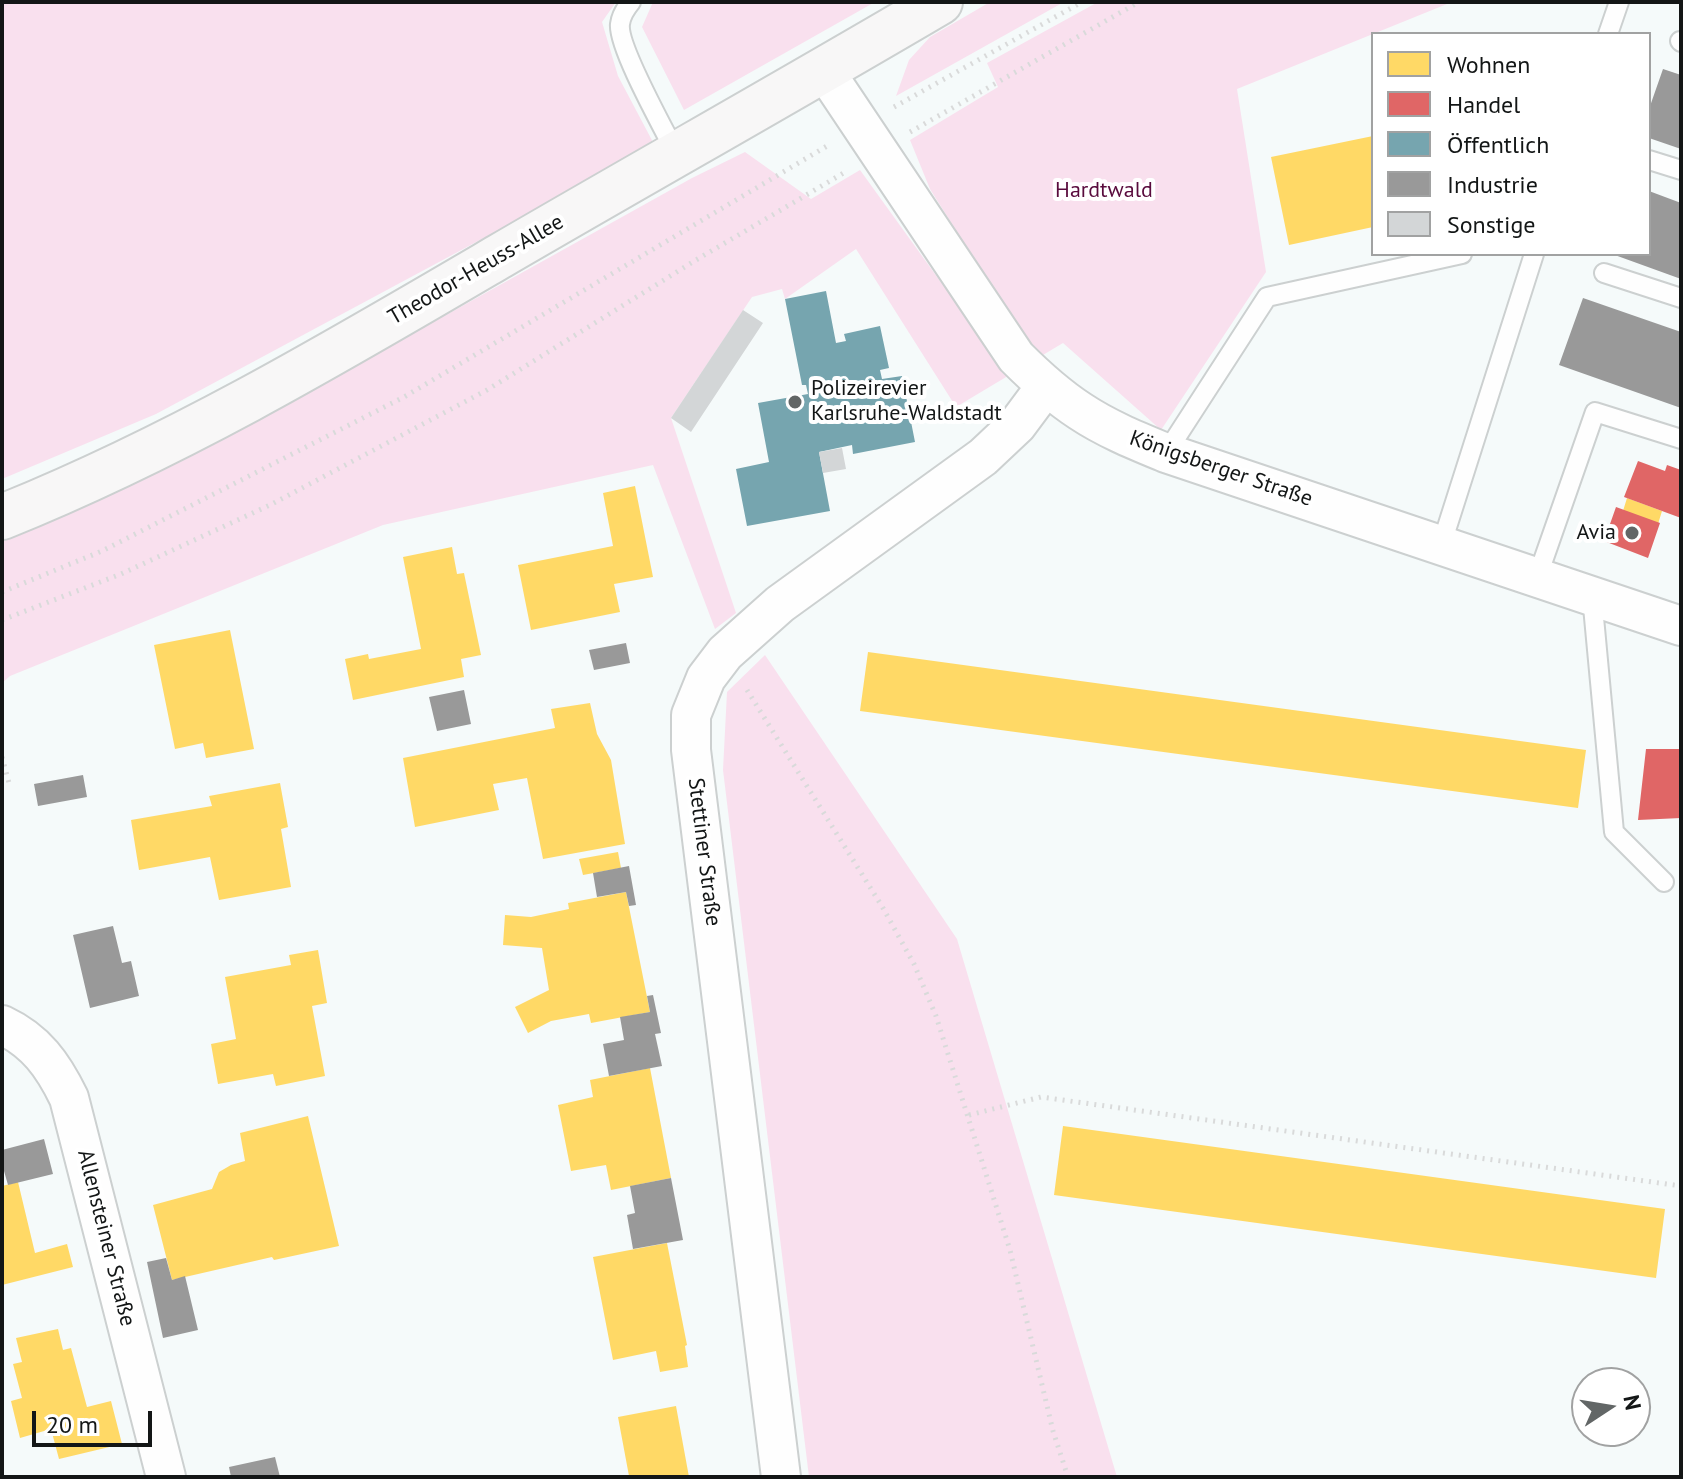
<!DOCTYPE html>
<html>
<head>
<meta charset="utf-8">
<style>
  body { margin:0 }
  #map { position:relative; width:1683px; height:1479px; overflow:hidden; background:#f5fafa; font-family:"PT Sans",sans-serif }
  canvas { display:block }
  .frame { position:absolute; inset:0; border:4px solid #131616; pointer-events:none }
  .legend { position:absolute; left:1371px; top:32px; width:280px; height:224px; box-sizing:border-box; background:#fff; border:2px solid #a1a2a2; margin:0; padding:10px 14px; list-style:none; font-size:24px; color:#131616 }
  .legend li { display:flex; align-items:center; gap:16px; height:40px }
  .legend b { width:40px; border:2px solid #a1a2a2 }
  .north { position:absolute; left:1571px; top:1367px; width:80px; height:80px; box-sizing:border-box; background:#fff; border:2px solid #a1a2a2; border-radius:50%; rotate:78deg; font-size:22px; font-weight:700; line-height:32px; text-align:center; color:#131616 }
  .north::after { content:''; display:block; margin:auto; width:28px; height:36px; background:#626666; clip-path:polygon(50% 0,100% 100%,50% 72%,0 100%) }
  .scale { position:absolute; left:32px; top:1411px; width:120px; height:36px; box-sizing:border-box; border:4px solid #131616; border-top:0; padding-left:10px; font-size:24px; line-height:28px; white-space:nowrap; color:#131616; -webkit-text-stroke:6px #fff; paint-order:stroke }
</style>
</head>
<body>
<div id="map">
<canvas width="1683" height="1479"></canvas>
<div class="frame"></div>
<ul class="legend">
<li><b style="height:22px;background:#ffd966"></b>Wohnen</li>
<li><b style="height:22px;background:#e06666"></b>Handel</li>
<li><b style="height:22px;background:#76a5af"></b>Öffentlich</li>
<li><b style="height:22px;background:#999"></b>Industrie</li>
<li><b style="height:22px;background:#d3d6d7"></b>Sonstige</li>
</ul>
<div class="north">N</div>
<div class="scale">20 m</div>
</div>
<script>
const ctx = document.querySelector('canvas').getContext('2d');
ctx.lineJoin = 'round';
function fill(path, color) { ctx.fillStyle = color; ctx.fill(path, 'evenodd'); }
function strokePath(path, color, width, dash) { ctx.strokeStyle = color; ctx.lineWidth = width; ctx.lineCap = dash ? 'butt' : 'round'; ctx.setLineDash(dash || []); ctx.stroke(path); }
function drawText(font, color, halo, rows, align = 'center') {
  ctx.font = font + ' "PT Sans",sans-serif'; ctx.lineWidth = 8; ctx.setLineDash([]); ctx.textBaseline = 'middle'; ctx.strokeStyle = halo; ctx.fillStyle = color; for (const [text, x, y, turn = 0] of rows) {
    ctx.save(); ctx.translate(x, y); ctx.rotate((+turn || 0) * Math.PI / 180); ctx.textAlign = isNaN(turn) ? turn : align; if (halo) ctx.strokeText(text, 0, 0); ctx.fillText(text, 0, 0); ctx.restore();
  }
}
fill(new Path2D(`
  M2,2H616L602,22L618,76L655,146L156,414L2,479Z
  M653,2H875L684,110L642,27Z
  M990,2H1064L896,96L909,60L930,37Z
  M1098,2H1452L1237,89L1266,272L1161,430L1063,343L956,407L856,249L785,299L782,289L752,297L671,418L736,613L715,629L653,465L383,525L10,676L2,683V539L158,472L270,413L692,178L745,152L811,199L860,170L1005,371L1033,354L930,189L910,140L998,87L987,63Z
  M765,655L957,939L1117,1477H809L723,770L727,692Z`), '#f9e0ee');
fill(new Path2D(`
  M1373,136V227L1289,245L1271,157Z
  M635,486L653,577L614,584L620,612L531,630L518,565L613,546L603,493Z
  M1627,498L1662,511L1658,524L1623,511Z
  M452,547L457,574L464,573L481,655L461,659L464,677L353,700L345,659L368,654L369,659L421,649L403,557Z
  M230,630L254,749L206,758L203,743L175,749L154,645Z
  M868,652L1586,750L1578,808L860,711Z
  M590,703L597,734L611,760L625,844L543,859L527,778L493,784L499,810L415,827L403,758L555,728L551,709Z
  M280,783L288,827L281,829L291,887L219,900L210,857L139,870L131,820L212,806L209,796Z
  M618,852L621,868L583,875L579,859Z
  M626,892L650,1012L591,1023L589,1014L551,1021L528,1033L515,1007L549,990L542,948L503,945L505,915L531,917L569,909L568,903Z
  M318,950L327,1003L312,1006L325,1076L276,1086L273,1074L218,1084L211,1044L236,1039L225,977L291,965L289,955Z
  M650,1068L671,1178L611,1190L606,1165L571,1171L558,1105L593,1097L590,1080Z
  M308,1116L339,1246L274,1260L272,1257L172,1280L153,1205L212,1189L219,1172L231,1165L245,1161L240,1133Z
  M1063,1126L1665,1209L1656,1278L1054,1195Z
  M18,1182L35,1253L67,1244L73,1267L2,1285V1186Z
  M667,1243L687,1345L685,1346L688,1367L660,1372L656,1351L613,1360L593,1257Z
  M58,1329L63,1350L71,1348L87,1407L111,1401L122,1444L59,1459L51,1429L20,1438L11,1401L22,1398L13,1364L22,1362L16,1338Z
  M676,1406L689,1477L629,1476L618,1417Z`), '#ffd966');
fill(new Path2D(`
  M1638,461L1665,471L1667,465L1681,470V518L1624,497Z
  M1616,507L1660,523L1648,558L1604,541Z
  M1646,749H1681V818L1638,820Z`), '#e06666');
fill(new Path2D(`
  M826,291L836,343L846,341L844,334L880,326L889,368L880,370L882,379L902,376L915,442L853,454L852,445L819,452L830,511L747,526L736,469L769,462L758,403L808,394L806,385H802L785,299Z`), '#76a5af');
fill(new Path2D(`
  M1663,69L1681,75V149L1649,138V109Z
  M1649,191L1681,203V279L1612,254H1649Z
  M1583,298L1681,332V408L1559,365Z
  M626,643L630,663L594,670L589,650Z
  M464,690L471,724L437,731L429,697Z
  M83,775L87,797L38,806L34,784Z
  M629,866L636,905L629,906L626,892L597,897L593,873Z
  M113,926L122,963L131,961L139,996L90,1008L73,935Z
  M653,995L661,1033L655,1034L662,1066L609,1076L603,1044L624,1040L620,1017L650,1012L647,996Z
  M44,1139L53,1174L8,1185L2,1164V1150Z
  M671,1178L683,1240L633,1249L627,1215L635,1213L630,1186Z
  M166,1258L172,1280L185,1276L198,1330L163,1338L147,1262Z
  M275,1457L280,1477H231L229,1467Z`), '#999');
fill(new Path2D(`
  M743,310L763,323L691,432L671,418Z
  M842,448L846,469L823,473L819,452Z`), '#d3d6d7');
const service = new Path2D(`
  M631,2C626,8 621,16 620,24C617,46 665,131 677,155
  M1608,34L1619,2
  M1680,41L1681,42
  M1649,160L1681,170
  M1604,273L1681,298
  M1166,453L1267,297L1462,254
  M1441,546L1534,254
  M1537,578L1595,412L1681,439
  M1592,596L1614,832L1664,882`);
const minor = new Path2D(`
  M824,70L1016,357C1036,377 1057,396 1080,411C1107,429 1137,441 1166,453L1681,626
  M2,1025C36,1041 53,1065 69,1098L166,1477
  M781,1477L691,750V715L706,678L725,653L780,604L983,457L1017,425L1046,386`);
const secondary = new Path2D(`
  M2,517C176,447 338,351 500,256C646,171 794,88 940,2`);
strokePath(service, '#ccd0d0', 22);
strokePath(minor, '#ccd0d0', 42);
strokePath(secondary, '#ccd0d0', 48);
strokePath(new Path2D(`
  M894,107L1082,2
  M910,132L1139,2
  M2,592L102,551L404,397L827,146
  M2,620L121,574L270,505L487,390L696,260L847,171
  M747,690L883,908L914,964L936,1016L1010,1250L1053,1431L1068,1477
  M2,757L9,783
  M969,1115L1041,1097L1681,1186`), '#d9dada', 5, [2, 6]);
strokePath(service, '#fefefe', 18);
strokePath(minor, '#fefefe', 38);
strokePath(secondary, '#f8f7f7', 44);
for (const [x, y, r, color] of [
  [795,402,8,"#626666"],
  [1632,533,8,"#626666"]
]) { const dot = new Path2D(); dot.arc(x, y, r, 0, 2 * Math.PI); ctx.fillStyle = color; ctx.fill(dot); strokePath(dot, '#fff', 3); }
drawText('22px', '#590b3d', '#fff', [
  ["Hardtwald",1104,191]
]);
drawText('22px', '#131616', '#fff', [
  ["Theodor-Heuss-Allee",476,270,-30],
  ["Königsberger Straße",1221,469,19],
  ["Stettiner Straße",704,852,83],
  ["Allensteiner Straße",106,1238,76]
]);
drawText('22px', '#131616', '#fff', [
  ["Polizeirevier",811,389],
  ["Karlsruhe-Waldstadt",811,414],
  ["Avia",1616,533,"right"]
], 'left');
</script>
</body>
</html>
